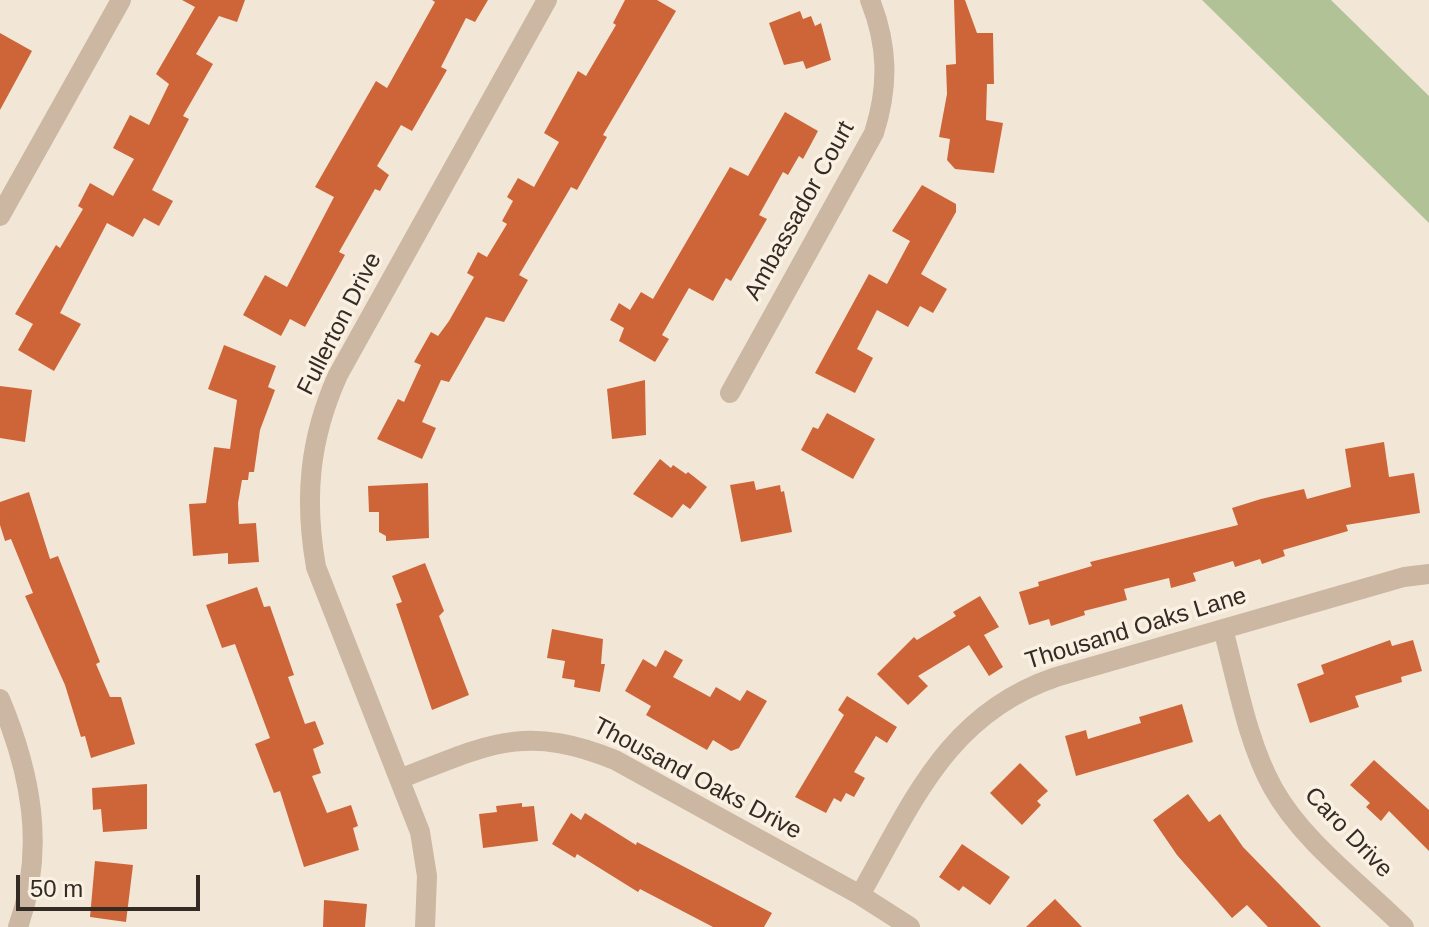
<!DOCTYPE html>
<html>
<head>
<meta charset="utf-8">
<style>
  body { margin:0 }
  #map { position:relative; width:1429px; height:927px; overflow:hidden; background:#f2e7d7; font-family:Arial,sans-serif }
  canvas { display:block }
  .scale { position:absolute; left:16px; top:875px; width:184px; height:36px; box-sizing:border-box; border:4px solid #352b25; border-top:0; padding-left:10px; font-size:24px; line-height:28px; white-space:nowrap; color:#352b25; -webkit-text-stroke:6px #faf1e3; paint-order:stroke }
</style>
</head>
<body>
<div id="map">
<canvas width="1429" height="927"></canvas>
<div class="scale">50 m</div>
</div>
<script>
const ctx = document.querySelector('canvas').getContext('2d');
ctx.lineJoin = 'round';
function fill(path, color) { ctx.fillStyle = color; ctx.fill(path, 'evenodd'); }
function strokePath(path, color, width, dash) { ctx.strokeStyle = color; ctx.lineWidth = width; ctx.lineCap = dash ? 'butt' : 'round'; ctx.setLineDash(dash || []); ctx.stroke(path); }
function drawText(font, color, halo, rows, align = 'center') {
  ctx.font = font + ' Arial,sans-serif'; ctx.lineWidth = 7; ctx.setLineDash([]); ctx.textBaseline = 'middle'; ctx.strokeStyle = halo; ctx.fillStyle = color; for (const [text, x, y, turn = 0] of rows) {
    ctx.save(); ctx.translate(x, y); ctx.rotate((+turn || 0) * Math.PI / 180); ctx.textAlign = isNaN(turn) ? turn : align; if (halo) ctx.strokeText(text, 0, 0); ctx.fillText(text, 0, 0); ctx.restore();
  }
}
fill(new Path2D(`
  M1202,0H1331L1429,96V223Z`), '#b1c296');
fill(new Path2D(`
  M182,0H245L237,22L219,16L196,54L213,64L183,116L189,119L152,190L173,201L159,226L144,218L133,237L107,223L60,313L81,324L54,371L18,350L33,324L15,314L56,245L60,248L83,209L78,206L90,183L113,196L134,159L113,148L130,115L149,125L169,84L156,74L195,7Z
  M432,0H488L475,22L466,18L441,67L447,70L412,131L401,125L377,166L389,175L380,191L375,189L339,252L345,255L305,327L290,319L281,336L243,315L265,275L287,287L334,197L315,187L376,81L387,88L435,2Z
  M625,0H657L676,11L603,135L607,137L577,190L571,187L519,275L528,280L504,322L486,317L449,382L441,380L422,422L436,428L422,459L377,439L398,399L404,402L421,365L414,362L431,332L438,336L449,321L474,277L467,273L478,252L487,257L507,224L502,221L513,201L507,197L518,178L534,187L559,142L544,133L578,71L586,76L616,25L613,23Z
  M954,0H965L977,33H993L994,84H987L986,120L1003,123L994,173L955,169L947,160L950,139L939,137L947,94L946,65L956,64Z
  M800,11L803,19L811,16L815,26L821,23L831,60L806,69L803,61L784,65L769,23Z
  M0,33L32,51L0,110Z
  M785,112L818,131L803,159L799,156L788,175L783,172L759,215L767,219L731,281L726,278L713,301L689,288L662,335L669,339L655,362L619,341L624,328L610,320L619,303L630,310L641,292L653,299L730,167L748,176Z
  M922,185L956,204V212L921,274L947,289L933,313L920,306L908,327L877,310L857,349L873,358L855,393L815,373L869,274L887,284L910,241L892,231Z
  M224,345L276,366L268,387L275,390L260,430L254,472H249L248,480H242L238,503L239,524L256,523L259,562L228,564V553L193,556L189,504L206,503L214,447L230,449L237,400L208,389Z
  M645,380L646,435L612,439L607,389Z
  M0,386L32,390L25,442L0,438Z
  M827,413L875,439L853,479L801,450L813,427L818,429Z
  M1384,442L1389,477L1414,473L1420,513L1346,525L1348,531L1283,550L1285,556L1262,564L1260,559L1235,567L1233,561L1193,573L1196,581L1171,588L1169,578L1124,589L1127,600L1084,611L1085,615L1051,626L1049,619L1029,625L1019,592L1039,586L1038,582L1092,566L1090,562L1238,525L1232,508L1261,499L1304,489L1307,499L1351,487L1345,449Z
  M660,459L671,468L673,465L686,474L688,472L707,487L690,509L683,504L672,518L633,494Z
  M754,481L756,490L780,485L781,492L784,491L792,532L741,542L730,485Z
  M428,483L429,538L386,541V536L379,532V512H369L368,486Z
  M29,492L50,559L58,556L100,662L96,664L110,697H121L135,744L91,758L85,736L81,737L65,685L25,596L33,593L11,539L5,541L0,525V502Z
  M425,563L444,611L439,616L469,695L432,710L396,604L402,602L392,576Z
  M257,587L264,607L270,606L294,675L288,677L305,724L315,721L324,744L313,749L321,773L312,776L327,813L351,805L358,826L353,828L359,850L304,867L280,791L274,793L255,744L270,738L235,644L222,648L206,605Z
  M980,596L999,627L984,635L1003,667L989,676L969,645L918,676L928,686L908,705L877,674L914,637L917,640L956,616L953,612Z
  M552,629L603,639L601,664H605L600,692L574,687L575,680L562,678L565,661L547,658Z
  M1390,640L1392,646L1413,640L1422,671L1401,677L1402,682L1355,696L1359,707L1310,723L1297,684L1324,674L1321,665Z
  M665,650L683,660L673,677L710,697L716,687L740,701L747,690L767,701L739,748L731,751L713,740L707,750L646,715L651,706L625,691L643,659L656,667Z
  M847,696L897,727L887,743L876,736L854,772L865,778L854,797L846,793L841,802L834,798L826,813L795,797L844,715L838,710Z
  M1182,704L1193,742L1076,776L1065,736L1086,730L1088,739L1141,723L1139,717Z
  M1374,760L1429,810V851L1389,811L1381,821L1366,807L1370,803L1350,785Z
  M1020,763L1048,791L1037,801L1041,805L1022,825L990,793Z
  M147,784V829L103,832L101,809L93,810L92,788Z
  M1188,794L1209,822L1220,814L1243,847L1321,927H1268L1247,905L1232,918L1177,855L1153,820Z
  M522,803V807L534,806L538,841L483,848L479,814L497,812L496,806Z
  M571,813L581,820L585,813L636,845L637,842L772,913L764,927H713L640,889L638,892L577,854L575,858L552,844Z
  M962,844L1010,877L990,905L963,886L959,891L939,877Z
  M95,861L133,865L126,922L90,917Z
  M1055,899L1082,927H1026Z
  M324,900L367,904L365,927H323Z`), '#ce6539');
strokePath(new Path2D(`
  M0,216L121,0
  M730,393L874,133C889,86 888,45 870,0
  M1223,629C1237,681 1247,741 1273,788C1303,842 1361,884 1404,927
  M0,699C31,773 46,849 18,927
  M402,778C487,745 524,723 615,760L860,895L910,927
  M860,895C913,802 947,714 1056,677L1404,577L1429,574
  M425,927L427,876L420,832L316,567C304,499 309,439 338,375L547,0`), '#cbb7a2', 20);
drawText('24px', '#352b25', '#faf1e3', [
  ["Ambassador Court",800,211,-61],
  ["Fullerton Drive",340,324,-63],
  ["Thousand Oaks Lane",1136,629,-17],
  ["Thousand Oaks Drive",697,779,28],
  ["Caro Drive",1348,833,46]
]);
</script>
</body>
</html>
